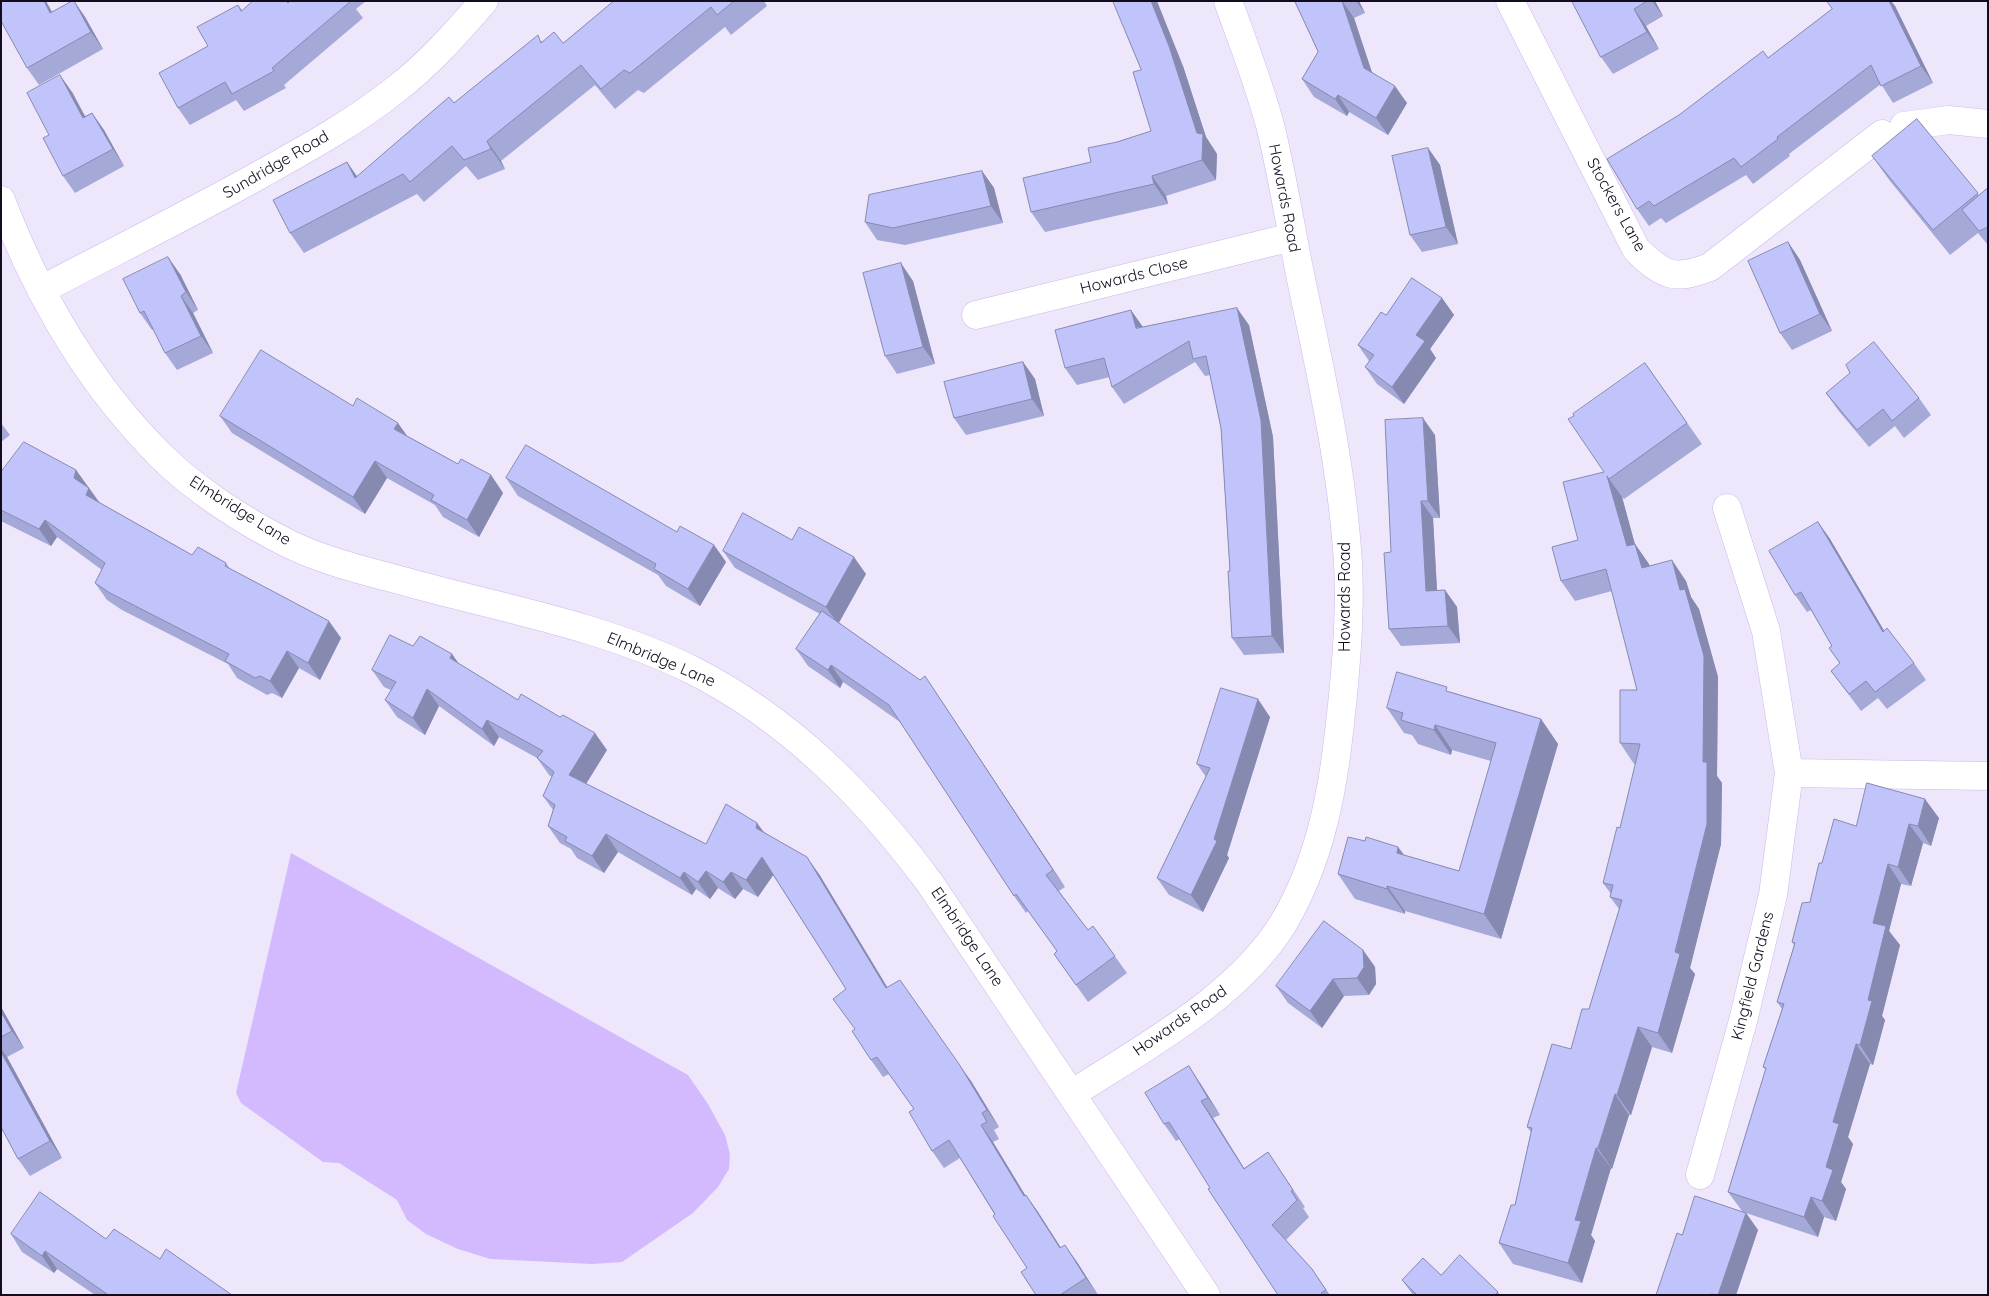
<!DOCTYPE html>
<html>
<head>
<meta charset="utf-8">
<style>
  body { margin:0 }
  #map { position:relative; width:1989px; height:1296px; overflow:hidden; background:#eee7fc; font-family:Quicksand,sans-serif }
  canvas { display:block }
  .frame { position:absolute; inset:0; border:2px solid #130c1e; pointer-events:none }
</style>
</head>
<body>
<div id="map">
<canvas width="1989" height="1296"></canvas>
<div class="frame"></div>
</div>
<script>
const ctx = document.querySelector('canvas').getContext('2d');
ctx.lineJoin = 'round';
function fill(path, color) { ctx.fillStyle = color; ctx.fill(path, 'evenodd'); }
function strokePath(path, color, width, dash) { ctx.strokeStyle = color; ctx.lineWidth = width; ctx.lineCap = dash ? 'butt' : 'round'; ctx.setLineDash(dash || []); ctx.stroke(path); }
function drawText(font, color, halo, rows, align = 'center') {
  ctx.font = font + ' Quicksand,sans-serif'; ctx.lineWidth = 4; ctx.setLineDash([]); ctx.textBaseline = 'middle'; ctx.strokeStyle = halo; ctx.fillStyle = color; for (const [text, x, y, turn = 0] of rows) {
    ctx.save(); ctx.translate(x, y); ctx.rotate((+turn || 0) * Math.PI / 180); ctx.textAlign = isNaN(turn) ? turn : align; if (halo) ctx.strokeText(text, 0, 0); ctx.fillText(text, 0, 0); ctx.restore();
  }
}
fill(new Path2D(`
  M291,853L688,1075L708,1104L725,1135L730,1154L729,1169L718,1187L693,1213L622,1262L592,1264L490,1259L458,1249L426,1234L407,1220L397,1200L339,1163L323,1162L241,1103L236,1093Z`), '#d3baff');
const street = new Path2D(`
  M1510,1L1636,249C1663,276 1674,281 1710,267L1882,134
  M1904,126L1949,120L1988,124
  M1,200C37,294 89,384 160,455C195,490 245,522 289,544C326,562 370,572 410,583C505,609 603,626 692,670C789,719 865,796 929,882L1206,1295
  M41,290C115,251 190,214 263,173C308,148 355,122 395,90C428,65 456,33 484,1
  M976,315L1292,237
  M1789,773L1988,776
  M1072,1094C1144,1047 1239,997 1284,922C1320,861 1333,791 1340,723C1346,671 1351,616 1348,563C1342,467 1321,374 1301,279C1291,230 1283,179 1271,129C1260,86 1243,43 1228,1
  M1700,1175L1743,1021L1773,895L1789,773L1766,631L1727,508`);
strokePath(street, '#cab7ec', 29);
strokePath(street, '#fff', 28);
fill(new Path2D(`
  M74,1L85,17L103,49L39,85L27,68L52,12Z
  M290,1H366L356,9L363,18L284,85L286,88L244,111L236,100L190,125L178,108L208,46L238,5L242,10L288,3Z
  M614,1H764L767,6L731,35L725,27L644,93L638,90L615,109L595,85L501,161L505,169L478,180L466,166L424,202L417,194L304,253L290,233L347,162L357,177L454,103L542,41L563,43Z
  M1295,1H1359L1365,13L1354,18L1372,72L1407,103L1388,135L1349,112L1347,116L1314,97L1302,79L1318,52Z
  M1572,1H1655L1663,16L1646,26L1659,49L1613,74L1601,57Z
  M1827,1H1891L1895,6L1933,83L1893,103L1881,84L1789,154L1790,156L1753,184L1746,175L1666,223L1661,218L1649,226L1637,209L1679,115L1768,58L1832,9Z
  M1183,66L1206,137L1217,154L1216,180L1166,196L1168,204L1045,232L1031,212L1117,142L1151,131Z
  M72,92L85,116L92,113L104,130L124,166L75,193L63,176L49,135Z
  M1917,119L1979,195L1988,188V245L1978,233L1950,255L1890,181L1872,156Z
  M1428,148L1440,165L1458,244L1422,252L1410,235Z
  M982,171L994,188L1003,223L905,245L877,240L865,222Z
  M1788,242L1800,260L1832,331L1792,350L1780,333Z
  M180,274L198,310L193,313L213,353L177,370L165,353L154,330H152L140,313Z
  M913,281L935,364L897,374L885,356Z
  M1442,298L1454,315L1430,349L1436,358L1404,404L1377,384L1365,367L1369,361L1358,345L1386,315Z
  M1249,325L1273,437L1284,653L1244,655L1232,638L1230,571L1221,428L1210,375L1205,376L1195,362L1124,404L1112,387L1110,377L1077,385L1065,368L1143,327Z
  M1023,362L1035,379L1044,416L966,435L954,418Z
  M1645,363L1702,444L1624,499L1622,497L1635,544L1650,566L1686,581L1691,597L1699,609L1718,677L1717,776L1722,783L1721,844L1690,968L1695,974L1672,1053L1652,1047L1631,1115H1629L1612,1169L1611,1168L1591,1235L1595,1241L1582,1283L1513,1264L1499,1243L1515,1205L1531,1132L1527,1127L1571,1049L1589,1009L1619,909L1610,897L1611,894L1603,883L1620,828L1636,764H1634L1620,743L1637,690L1612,591L1575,601L1561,581L1578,540Z
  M1826,393L1919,398L1931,415L1904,438L1895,426L1869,447L1838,410Z
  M353,406L458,464L491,475L503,493L479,537L443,517L435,505L387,478L365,514L232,433L220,416Z
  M1,423L10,435L1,442Z
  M1435,435L1440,518H1433L1437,590H1445L1457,607L1460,643L1401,646L1389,629L1391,552Z
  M76,470L100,503L192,555L226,563L230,569L341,638L320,680L299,668L282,698L272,693L267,695L237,678L228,664L122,610L107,600L95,583L102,570L57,537L51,546L1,521V472Z
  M506,478L714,545L726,562L700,606L666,586L658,575L518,496Z
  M1818,522L1830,539L1884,631L1914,663L1926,680L1887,709L1878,698L1861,711L1831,671L1840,664L1829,648L1832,646L1811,610L1807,612L1795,595Z
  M792,540L866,574L839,623L937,694L1065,887L1059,891L1088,930L1093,926L1127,973L1088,1002L1054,954L1057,951L1028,911L1026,913L1014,896L900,722L843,682L840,688L808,666L796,649L820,614L735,568L723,551Z
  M413,646L452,654L458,663L518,700L607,750L586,784L706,844L757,823L764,832L819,874L887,987L971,1081L999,1127L994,1130L999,1139L993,1142L1025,1195L1038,1212L1061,1248L1077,1262L1098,1295H1036L1027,1268L960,1158L944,1168L932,1151L914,1109L889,1074L883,1077L871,1060L855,1029L846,989L773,875L758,897L743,889L735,899L718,888L710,899L696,889L692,895L618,852L604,873L577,858L571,849L560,843L548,826L553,810L543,796L552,777L549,775L537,758L499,737L494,746L439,706L425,735L397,717L385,700L391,690L384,687L372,670Z
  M1451,692L1541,719L1558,744L1501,939L1405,911V914L1355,899L1338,874L1365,841L1398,847L1404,855L1459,871L1491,761L1452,750L1451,755L1418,744L1412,735L1404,733L1387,708Z
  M1270,717L1227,855L1229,858L1203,912L1169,895L1157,878L1206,777L1197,764Z
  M1939,818L1931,846L1923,843L1911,886L1901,884L1889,931L1900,945L1882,1016L1885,1020L1873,1065L1870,1064L1848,1137L1853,1144L1841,1182L1846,1189L1836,1221L1824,1217L1818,1237L1746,1213L1758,1230L1736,1295H1656L1682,1235L1742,1211L1728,1192L1766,1070L1763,1067L1782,1009L1777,1002L1794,945L1792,942L1810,902L1822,863L1856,826Z
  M1363,950L1375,967L1376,984L1369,995L1344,996L1322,1028L1288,1003L1276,986Z
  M1,1007L24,1048L7,1057L62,1158L30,1176L18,1159L1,1127Z
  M1200,1083L1220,1115L1213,1118L1244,1168L1268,1152L1305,1207L1303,1208L1309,1217L1286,1240L1312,1269L1330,1295H1278L1180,1139L1176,1141L1164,1124Z
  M11,1234L106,1239L160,1259L232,1295H95L57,1269L54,1273L22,1252Z
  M1441,1275L1498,1292L1500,1295H1413L1402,1280Z`), '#a5a9d8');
fill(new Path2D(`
  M44,1H46L62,30L50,13Z
  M74,1L85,17L103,49L91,32Z
  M1151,1H1157L1183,66L1206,137L1217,154L1216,180L1202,160L1197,133Z
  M1342,1L1354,18L1376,85L1364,68Z
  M1356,1H1359L1365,13Z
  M1652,1H1655L1663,16Z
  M1889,1H1891L1895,6L1933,83L1921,66Z
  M1634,9L1646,26L1659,49L1647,32Z
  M60,75L72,92L95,135L83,118Z
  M1395,86L1407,103L1388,135L1376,118Z
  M1338,95L1349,112L1347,116L1335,99Z
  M92,113L104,130L124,166L113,149Z
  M487,141L501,161L505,169L491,149Z
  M1428,148L1440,165L1458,244L1446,227Z
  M347,162L361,182L355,178Z
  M982,171L994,188L1003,223L991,206Z
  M1152,176L1166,196L1168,204L1154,184Z
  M1788,242L1800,260L1832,331L1820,314Z
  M168,257L180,274L198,310L186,292Z
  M901,263L913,281L935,364L923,347Z
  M181,296L193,313L213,353L201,336Z
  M1442,298L1454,315L1430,349L1436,358L1404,404L1392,387L1416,335Z
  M1237,308L1249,325L1273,437L1284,653L1272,636Z
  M1131,310L1143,327L1136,328Z
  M1023,362L1035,379L1044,416L1032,399Z
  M1423,418L1435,435L1440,518L1428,501Z
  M398,423L410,440L394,429Z
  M375,461L387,478L365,514L353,497Z
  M76,470L101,505L98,512L74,478Z
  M491,475L503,493L479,537L467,520Z
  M1607,476L1622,497L1641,567L1627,546Z
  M1421,501L1433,518L1438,608L1426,591Z
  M45,520L57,537L51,546L39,529Z
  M1818,522L1830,539L1895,649L1883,632Z
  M1635,544L1649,564L1656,589L1642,568Z
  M714,545L726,562L700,606L688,589Z
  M854,557L866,574L838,624L826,607Z
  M1672,560L1686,581L1691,597L1699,609L1718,677L1717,776L1722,783L1721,844L1690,968L1695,974L1672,1053L1658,1033L1675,952L1703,762L1680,590Z
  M1445,590L1457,607L1460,643L1448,626Z
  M329,621L341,638L320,680L308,663Z
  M287,651L299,668L282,698L270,681Z
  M452,654L464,671L450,658Z
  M831,665L843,682L840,688L828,670Z
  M925,676L937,694L1065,887L1053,870Z
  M427,689L439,706L425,735L413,718Z
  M1258,699L1270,717L1227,855L1229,858L1203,912L1191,895L1214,839Z
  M1541,719L1558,744L1501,939L1484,914Z
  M487,720L499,737L494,746L482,729Z
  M1435,725L1452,750L1451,755L1434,730Z
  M595,733L607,750L581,792L569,775Z
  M1925,799L1939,818L1931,846L1918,826Z
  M757,823L769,840L756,828Z
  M1909,824L1923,843L1911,886L1898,867Z
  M606,834L618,852L604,873L592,856Z
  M1398,847L1416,871L1397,853Z
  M762,857L774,874L758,897L746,880Z
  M807,857L819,874L898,1005L886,988Z
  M1888,864L1901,884L1889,931L1900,945L1882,1016L1885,1020L1873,1065L1860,1045L1868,1000L1873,923Z
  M706,871L718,888L710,899L698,882Z
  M684,872L696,889L692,895L680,878Z
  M731,872L743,889L735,899L723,882Z
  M1387,886L1405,911V914L1387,889Z
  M1363,950L1375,967L1376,984L1369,995L1357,978Z
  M1333,979L1344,996L1322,1028L1310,1011Z
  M1,1007L24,1048L12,1031L1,1012Z
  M1638,1027L1652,1047L1631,1115L1617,1095Z
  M1856,1044L1870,1064L1848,1137L1853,1144L1841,1182L1846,1189L1836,1221L1822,1201L1826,1167L1833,1122Z
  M1,1049L7,1057L62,1158L50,1141L1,1052Z
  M959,1064L971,1081L999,1127L987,1110Z
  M1189,1066L1200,1083L1220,1115L1208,1098Z
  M1615,1094L1629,1115L1612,1169L1598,1148Z
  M1201,1101L1213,1118L1255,1186L1244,1169Z
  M981,1125L993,1142L1036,1213L1024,1196Z
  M1596,1148L1611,1168L1591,1235L1595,1241L1582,1283L1568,1263L1575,1220Z
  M1026,1195L1038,1212L1072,1265L1060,1248Z
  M1811,1197L1824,1217L1818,1237L1804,1217Z
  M1746,1213L1758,1230L1736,1295H1718Z
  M1065,1245L1077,1262L1098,1295L1086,1278Z
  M45,1251L57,1269L54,1273L42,1256Z`), '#8689b0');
const building = new Path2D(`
  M1,1H44L50,13L72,1H74L91,32L27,68L1,21Z
  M253,1H286L288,3L290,1H351L272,68L274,71L232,94L225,82L178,108L159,73L208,46L197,27L238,5L241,11Z
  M614,1H734L717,15L711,7L630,73L624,70L601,89L581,65L487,141L491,149L464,160L452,146L410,182L403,174L290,233L273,200L347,162L355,178L449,97L454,103L538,35L541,43L554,32L563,43Z
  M1113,1H1151L1169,46L1197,133L1203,134L1202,160L1152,176L1154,184L1031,212L1023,178L1091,162L1088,148L1117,142L1151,131L1133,72L1141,70Z
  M1295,1H1342L1364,68L1395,86L1376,118L1338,95L1335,99L1302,79L1318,52Z
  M1572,1H1647L1634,9L1647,32L1601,57Z
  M1827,1H1889L1921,66L1881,86L1871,65L1777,137L1778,139L1741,167L1734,158L1654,206L1649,201L1637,209L1607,159L1679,115L1763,51L1768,58L1832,9Z
  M60,75L83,118L92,113L113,149L63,176L43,138L49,135L27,93Z
  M1917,119L1978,193L1933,230L1872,156Z
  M1428,148L1446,227L1410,235L1392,156Z
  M982,171L991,206L893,228L865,222L869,195Z
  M1988,188V227L1979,231L1962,210Z
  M1788,242L1820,314L1780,333L1748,261Z
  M168,257L186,292L181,296L201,336L165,353L144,311L140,313L123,279Z
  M901,263L923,347L885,356L863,273Z
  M1412,278L1442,298L1416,335L1425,341L1392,387L1365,367L1374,355L1358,345L1381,312L1386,315Z
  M1237,308L1261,420L1272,636L1232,638L1228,571H1230L1221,428L1206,356L1193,359L1189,341L1112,387L1104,358L1065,368L1055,330L1131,310L1136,328Z
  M1874,342L1919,398L1892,421L1883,409L1857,430L1826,393L1850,373L1846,365Z
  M261,350L353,406L357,398L398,423L394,429L458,464L461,459L491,475L467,520L431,500L434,495L375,461L353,497L220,416Z
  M1023,362L1032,399L954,418L944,382Z
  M1645,363L1687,423L1609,479L1607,476L1627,546L1635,544L1642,568L1672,560L1680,590L1685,589L1704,656L1703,762H1707V824L1675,952L1680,954L1658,1033L1638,1027L1617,1095L1615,1094L1598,1148H1596L1575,1220L1581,1221L1568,1263L1499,1243L1511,1205H1515L1532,1128L1527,1127L1552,1044L1571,1049L1582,1009H1589L1622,900L1610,897L1613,885L1603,883L1617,827L1620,828L1640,744L1620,743V690H1637L1606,569L1561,581L1552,547L1578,540L1563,482L1604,472L1568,419L1574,416L1573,414Z
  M1423,418L1428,501H1421L1426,591L1445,590L1448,626L1389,629L1384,553L1391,552L1385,420Z
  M24,442L76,470L74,478L89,488L86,495L192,555L198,547L226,563L225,566L329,621L308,663L287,651L270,681L260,676L255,678L225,661L229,654L110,593L95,583L105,563L45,520L39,529L1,510V472Z
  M526,445L677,532L680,526L714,545L688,589L654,569L656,564L506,478Z
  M743,513L792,540L799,527L854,557L826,607L723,551Z
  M1818,522L1883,632L1887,628L1914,663L1875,692L1866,681L1849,694L1831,671L1840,663L1829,648L1832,646L1801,592L1795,595L1769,551Z
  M822,611L920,680L925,676L1053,870L1046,875L1088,930L1093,926L1115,956L1076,985L1054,954L1057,951L1016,894L1014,896L889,705L831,665L828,670L796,649Z
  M390,635L413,646L420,636L452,654L450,658L518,700L521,694L560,717L563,715L595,733L569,775L706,844L726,804L757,823L756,828L807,857L886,988L900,980L959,1064L987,1110L982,1113L987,1122L981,1125L1024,1196L1026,1195L1060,1248L1065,1245L1086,1278L1060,1295H1036L1021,1272L1027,1268L993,1216L995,1214L949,1140L932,1151L909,1112L914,1109L877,1057L871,1060L852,1031L855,1029L833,999L846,989L762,857L746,880L731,872L723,882L706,871L698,882L684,872L680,878L606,834L592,856L565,841L567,837L548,826L555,805L543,796L554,772L537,758L543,751L487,720L482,729L427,689L413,718L385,700L396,682L372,670Z
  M1397,672L1447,687L1446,691L1541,719L1484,914L1387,886V889L1338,874L1348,837L1365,841L1366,837L1398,847L1397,853L1459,871L1496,743L1435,725L1434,730L1401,720L1403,713L1387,708Z
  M1221,688L1258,699L1214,839L1217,841L1191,895L1157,878L1210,768L1197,764Z
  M1867,783L1925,799L1918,826L1909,824L1898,867L1888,864L1873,923L1886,926L1868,1000L1872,1001L1860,1045L1856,1044L1833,1122L1839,1124L1826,1167L1833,1170L1822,1201L1811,1197L1804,1217L1728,1192L1766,1068L1763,1067L1784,1004L1777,1002L1795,943L1792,942L1802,903L1810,902L1819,863H1822L1834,819L1856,826Z
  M1324,921L1363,950L1364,967L1357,978L1333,979L1310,1011L1276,986Z
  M1,1012L12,1031L1,1037Z
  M1,1052L50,1141L18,1159L1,1127Z
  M1189,1066L1208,1098L1201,1101L1244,1169L1268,1152L1293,1190L1291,1191L1297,1200L1272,1225L1312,1269L1326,1290L1321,1293L1323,1295H1278L1208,1189L1210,1188L1169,1122L1164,1124L1145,1093Z
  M40,1192L106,1239L114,1229L160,1259L166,1249L232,1295H106L107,1294L45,1251L42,1256L11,1234Z
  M1695,1196L1746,1213L1718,1295L1711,1294L1710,1295H1656L1677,1233L1682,1235Z
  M1460,1255L1498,1292L1495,1295H1417L1402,1280L1423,1258L1441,1275Z`);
fill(building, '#c0c4fb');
strokePath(building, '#8689b0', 1);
drawText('16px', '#130c1e', '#fff', [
  ["Sundridge Road",276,165,-30],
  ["Howards Road",1284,198,79],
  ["Stockers Lane",1616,205,61],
  ["Howards Close",1134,276,-14],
  ["Elmbridge Lane",240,511,32],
  ["Howards Road",1345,597,-90],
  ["Elmbridge Lane",661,660,23],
  ["Elmbridge Lane",967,937,56],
  ["Kingfield Gardens",1753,976,-76],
  ["Howards Road",1180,1021,-35]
]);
</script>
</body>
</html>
